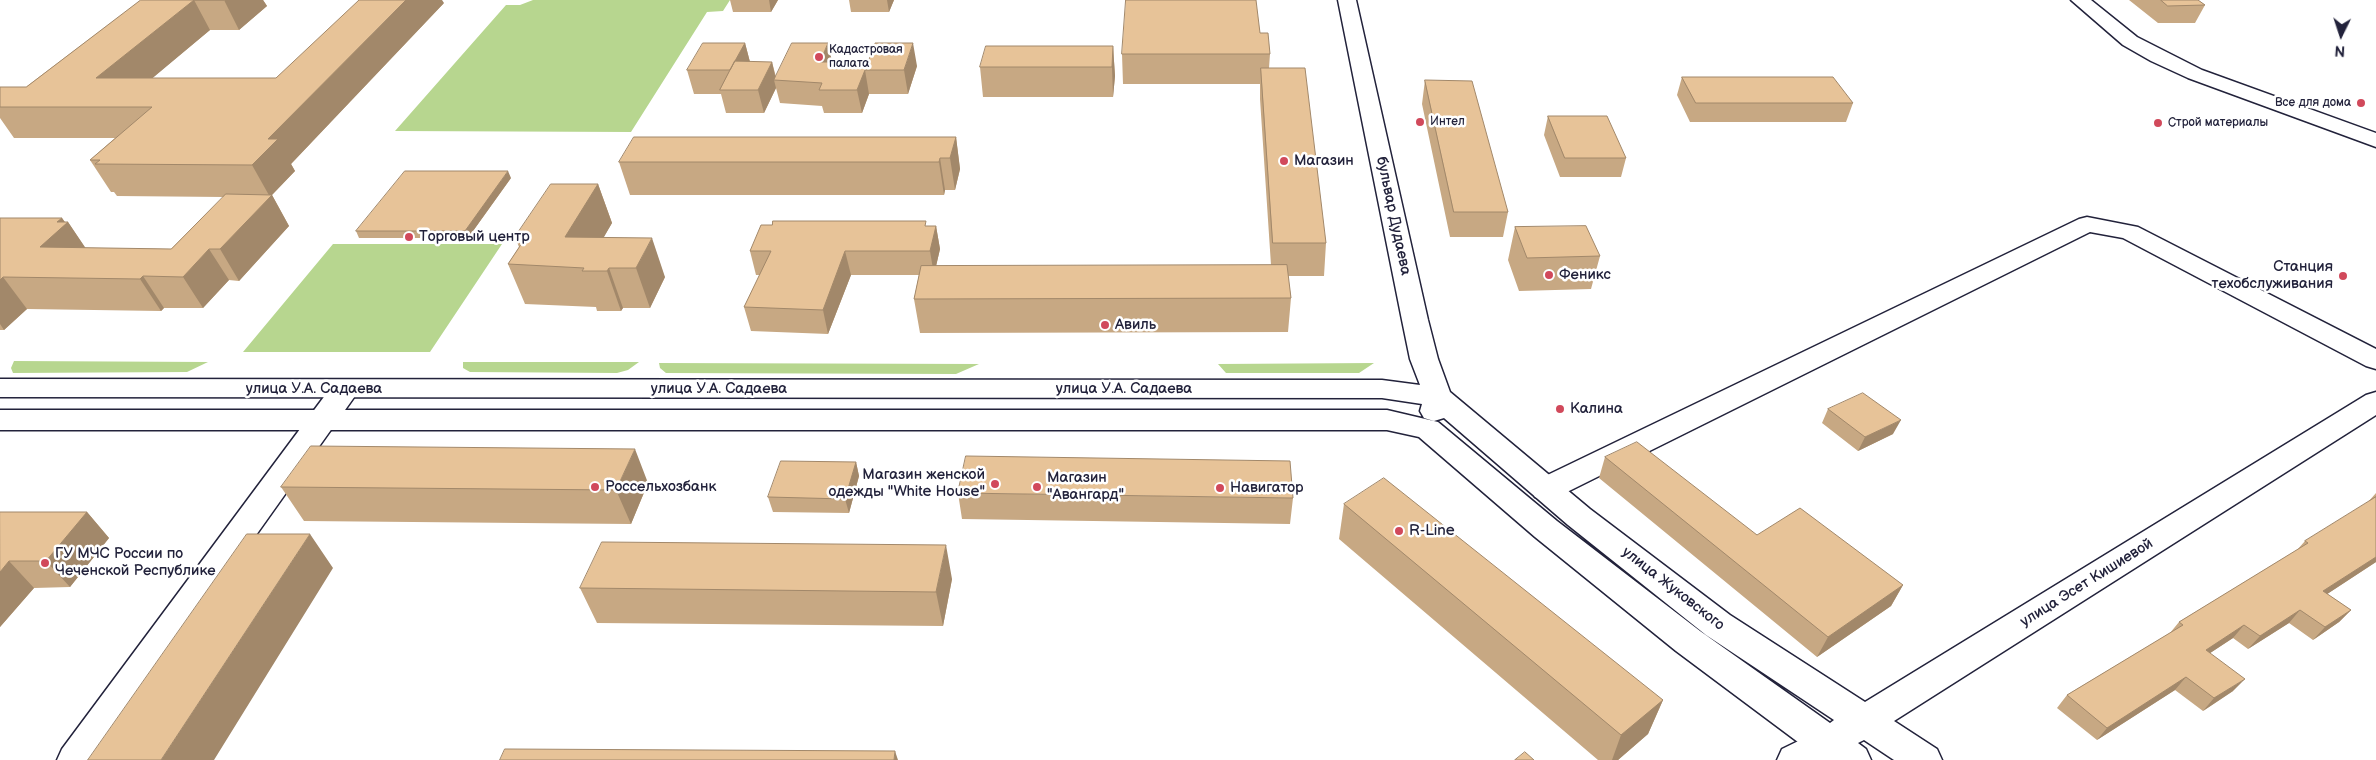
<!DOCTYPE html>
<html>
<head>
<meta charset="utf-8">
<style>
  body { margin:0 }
  #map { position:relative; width:2376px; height:760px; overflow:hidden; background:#fff; font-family:"Balsamiq Sans",sans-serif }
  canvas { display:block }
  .north { position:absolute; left:2316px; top:10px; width:50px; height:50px; -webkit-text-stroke:4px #fff; paint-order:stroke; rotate:184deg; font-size:14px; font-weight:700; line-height:20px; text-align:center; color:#22223b }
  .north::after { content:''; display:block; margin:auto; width:18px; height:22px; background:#22223b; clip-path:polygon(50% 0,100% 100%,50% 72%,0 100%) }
</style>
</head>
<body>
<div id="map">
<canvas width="2376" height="760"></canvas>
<div class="north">N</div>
</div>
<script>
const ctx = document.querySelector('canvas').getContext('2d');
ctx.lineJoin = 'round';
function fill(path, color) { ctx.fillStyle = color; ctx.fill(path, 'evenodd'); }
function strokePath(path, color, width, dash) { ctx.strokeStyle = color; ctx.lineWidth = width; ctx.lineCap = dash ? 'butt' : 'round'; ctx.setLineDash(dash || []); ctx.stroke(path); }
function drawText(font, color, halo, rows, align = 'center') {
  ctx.font = font + ' "Balsamiq Sans",sans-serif'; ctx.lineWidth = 5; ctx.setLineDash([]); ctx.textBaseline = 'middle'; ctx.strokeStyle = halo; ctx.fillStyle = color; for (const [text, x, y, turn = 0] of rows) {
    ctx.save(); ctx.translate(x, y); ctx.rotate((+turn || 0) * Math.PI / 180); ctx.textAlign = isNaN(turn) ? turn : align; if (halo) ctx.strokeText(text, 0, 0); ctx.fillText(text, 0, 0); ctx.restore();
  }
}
fill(new Path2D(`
  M533,0H730L723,11L707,12L631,132L395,131L506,5H520Z
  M333,244H502L430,352H243Z
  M14,361L208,362L187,372L13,373L11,368Z
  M463,362H639L628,370L617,373L470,372L463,368Z
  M659,363L979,364L956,374L666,373L660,368Z
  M1374,363L1359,373H1226L1218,364Z`), '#b7d68f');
const minor = new Path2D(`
  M2071,0H2091L2137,37L2202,70L2376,133V147L2188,78L2151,61L2123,45Z
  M2087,217L2138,227L2376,349V369L2366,366L2123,238L2090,232L1557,497L1546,500L1535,497L1531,489L1535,481L2079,219Z
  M345,380L355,382L359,389L355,396L96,760H57L62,749L335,382Z
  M1827,727L1840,732L1845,743L1840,754L1829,760H1777L1782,749Z`);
const major = new Path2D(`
  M1338,0H1356L1428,320L1438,359L1450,392L1590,509L1730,615L1865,702L2366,395L2376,392V415L1894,721L1937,749L1942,760H1894L1864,740L1858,743L1866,749L1871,760H1825L1814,754L1676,651L1535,537L1419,437L1387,430H0V410H1387L1438,422L1557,521L1700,631L1830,723L1834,720L1706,635L1568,525L1444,418L1434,421L1424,418L1420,411L1422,404L1382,398L0,397V379L1382,380L1420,385L1410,359L1402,320Z`);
strokePath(minor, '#22223b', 3);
strokePath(major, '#22223b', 3);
fill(minor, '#fff');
fill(major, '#fff');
fill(new Path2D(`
  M141,0H263L267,6L239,30H210L152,78H276L444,3L291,164L295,171L272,195L289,226L239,281L229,280L203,308H164L161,311L27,309L4,330H0V218H62L65,222H68L85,248L171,249L224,197L117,196L114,192H111L90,160L115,138H14L0,118V87H26Z
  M730,0H778L771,12H733Z
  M849,0H894L889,12H851Z
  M2129,0H2198L2205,5L2195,23H2158Z
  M1260,33L1270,54L1269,68L1326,243L1324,276H1288L1291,298L1288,332L920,333L914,299L919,275H851L828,334L751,331L744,307L760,275H756L750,251L927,226H936L940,249L936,266L1271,265L1260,99V84H1123L1122,54Z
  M745,43L750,62H772L776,77L832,62L917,66L908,94H869L862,113H824L822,106L780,103L776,88L764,113H726L721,94H694L687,70Z
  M1113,46L1115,76L1113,97H983L980,67Z
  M1682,77L1853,103L1846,122H1690L1677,95Z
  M1425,80L1508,212L1503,237H1450L1422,104Z
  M1548,116L1626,158L1621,177H1560L1544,135Z
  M956,137L960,169L955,190H945L944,195H630L619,162Z
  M511,178L468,238H359L356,231Z
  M598,184L612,223L603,238L665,277L650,308H623L621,311H597L596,307L525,304L508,264L519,247L515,237Z
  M1515,227L1600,256L1591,289L1519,291L1508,260Z
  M1828,409L1893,434L1858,451L1822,423Z
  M1605,457L1757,535L1903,585L1891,606L1817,657L1599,478Z
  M856,462L859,476L849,513L773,512L768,497Z
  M648,483L631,524L304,521L281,487Z
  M958,493L1293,498L1290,524L962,519Z
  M2376,493V562L2327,594L2351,610L2339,622L2313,640L2289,623L2248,649L2233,638L2210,653L2233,691L2203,711L2175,690L2097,740L2057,708L2067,695L2170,633L2179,622L2297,550L2305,541L2368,502Z
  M1344,504L1663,700L1648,734L1618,760H1598L1339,539Z
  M0,512H87L109,538L70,587L34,588L0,627Z
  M952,579L943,626L597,623L580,588Z`), '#c7a883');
fill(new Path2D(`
  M194,0L210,30L118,107L96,78Z
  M224,0H263L267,6L239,30Z
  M406,0H442L444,3L291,164L295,171L270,197L252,165L268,139Z
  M769,0H778L771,12Z
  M887,0H894L889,12Z
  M745,43L751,66L730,70Z
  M828,43L833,66L820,62Z
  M913,43L917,66L908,94L904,70Z
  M1113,46L1115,76L1113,97L1112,67Z
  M772,62L776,80H774L776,88L764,113L758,90Z
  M865,70L869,94L862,113L857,90Z
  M956,137L960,169L955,190L950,158Z
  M940,158L945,190L944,195L939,162Z
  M508,171L511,178L468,238L465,231Z
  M598,184L612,223L585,270L565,237Z
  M272,195L289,226L239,281L220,249Z
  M62,218L66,224L68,222L89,253L40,247L57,222Z
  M936,226L940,249L934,275L930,251Z
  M652,238L665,277L650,308L636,268Z
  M209,249L229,280L203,308L183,277Z
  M845,251L851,275L828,334L823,310Z
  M609,268L623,308L621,311L607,271Z
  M143,276L164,308L161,311L140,279Z
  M3,277L27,309L4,330L0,324V280Z
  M1901,420L1893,434L1858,451L1865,437Z
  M635,449L648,483L631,524L616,490Z
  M856,462L859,476L849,513L845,499Z
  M87,512L109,538L70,587L46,561Z
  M310,534L333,568L214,760H161Z
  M946,545L952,579L943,626L936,592Z
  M2376,557V562L2312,604L2323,591Z
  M9,561L34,588L0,627V572Z
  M1903,585L1891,606L1817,657L1828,637Z
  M2300,610L2289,623L2248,649L2260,636Z
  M2351,610L2339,622L2313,640L2325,627Z
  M2244,625L2233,638L2195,663L2206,650Z
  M2186,677L2175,690L2097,740L2107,728Z
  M2245,679L2233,691L2203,711L2214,698Z
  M1663,700L1648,734L1618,760H1612L1621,735Z
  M895,751L898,760H894Z`), '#a2886a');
const building = new Path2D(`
  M141,0H224H194L96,78H276L359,0H406L268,139H278L252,165L95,164L100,160H90L152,107H0V87H26Z
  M1126,0H1256L1260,33H1268L1270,54H1122Z
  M2161,0H2198L2205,5L2168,6Z
  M703,43H745L730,70H687Z
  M792,43H828L820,62H868L875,43H913L904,70H865L857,90H819L822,83L774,80Z
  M986,46H1113L1112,67H980Z
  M735,61L772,62L758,90H720Z
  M1261,68H1305L1326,243H1273Z
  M1682,77H1833L1853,103H1696Z
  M1425,80L1472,81L1508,212H1454Z
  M1548,116H1607L1626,158H1565Z
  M634,137H956L950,158H940L939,162H619Z
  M405,171H508L465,231H356Z
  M551,184H598L565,237L652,238L636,268H609L607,271H582L584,268L508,264L526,237H515Z
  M226,194L272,195L220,249H209L183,277L143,276L140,279L3,277L0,280V218H62L57,222H68L40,247L171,249Z
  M773,221H926L925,226H936L930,251H845L823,310L744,307L771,251H750L761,225H772Z
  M1586,226L1600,256L1527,258L1515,227Z
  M1287,265L1291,298L914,299L921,266Z
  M1863,393L1901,420L1865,437L1828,409Z
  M1637,442L1757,535L1800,508L1903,585L1828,637L1605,457Z
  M311,446L635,449L616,490L281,487Z
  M966,456L1290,461L1293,498L958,493Z
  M781,461L856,462L845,499L768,497Z
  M1384,478L1663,700L1621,735L1344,504Z
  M2376,497V557L2323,591L2351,610L2325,627L2300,610L2260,636L2244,625L2206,650L2245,679L2214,698L2186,677L2107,728L2067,695L2183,625L2179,622L2308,543L2305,541Z
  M0,512H87L46,561H9L0,572Z
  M247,534H310L161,760H88Z
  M602,542L946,545L936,592L580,588Z
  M505,749L895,751L894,760H500Z
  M1525,752L1534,760H1515Z`);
fill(building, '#e7c398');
strokePath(building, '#a2886a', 1);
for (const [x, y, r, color] of [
  [819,57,5,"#d1495b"],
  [2361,103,5,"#d1495b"],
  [1420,122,5,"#d1495b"],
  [2158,123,5,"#d1495b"],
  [1284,161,5,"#d1495b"],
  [409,237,5,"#d1495b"],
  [1549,275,5,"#d1495b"],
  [2343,276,5,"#d1495b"],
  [1105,325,5,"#d1495b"],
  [1560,409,5,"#d1495b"],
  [995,484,5,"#d1495b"],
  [595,487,5,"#d1495b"],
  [1037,487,5,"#d1495b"],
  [1220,488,5,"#d1495b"],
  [1399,531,5,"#d1495b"],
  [45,563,5,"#d1495b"]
]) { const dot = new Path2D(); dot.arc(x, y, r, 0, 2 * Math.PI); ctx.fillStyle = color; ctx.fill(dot); strokePath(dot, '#fff', 2); }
drawText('12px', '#22223b', '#fff', [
  ["Кадастровая",829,50],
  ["палата",829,64],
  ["Все для дома",2351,103,"right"],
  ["Интел",1430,122],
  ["Строй материалы",2168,123]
], 'left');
drawText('15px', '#22223b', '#fff', [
  ["Магазин",1294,161],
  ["Торговый центр",419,237],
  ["Станция",2333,267,"right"],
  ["техобслуживания",2333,284,"right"],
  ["Феникс",1559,275],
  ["Авиль",1115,325],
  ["Калина",1570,409],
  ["Магазин женской",985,475,"right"],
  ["одежды \"White House\"",985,492,"right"],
  ["Магазин",1047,478],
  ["\"Авангард\"",1047,495],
  ["Россельхозбанк",605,487],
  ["Навигатор",1230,488],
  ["R-Line",1409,531],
  ["ГУ МЧС России по",55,554],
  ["Чеченской Республике",55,571]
], 'left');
drawText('15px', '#22223b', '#fff', [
  ["бульвар Дудаева",1393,216,78],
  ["улица У.А. Садаева",314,389],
  ["улица У.А. Садаева",719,389],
  ["улица У.А. Садаева",1124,389],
  ["улица Эсет Кишиевой",2087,583,-32],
  ["улица Жуковского",1673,589,38]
]);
</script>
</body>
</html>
